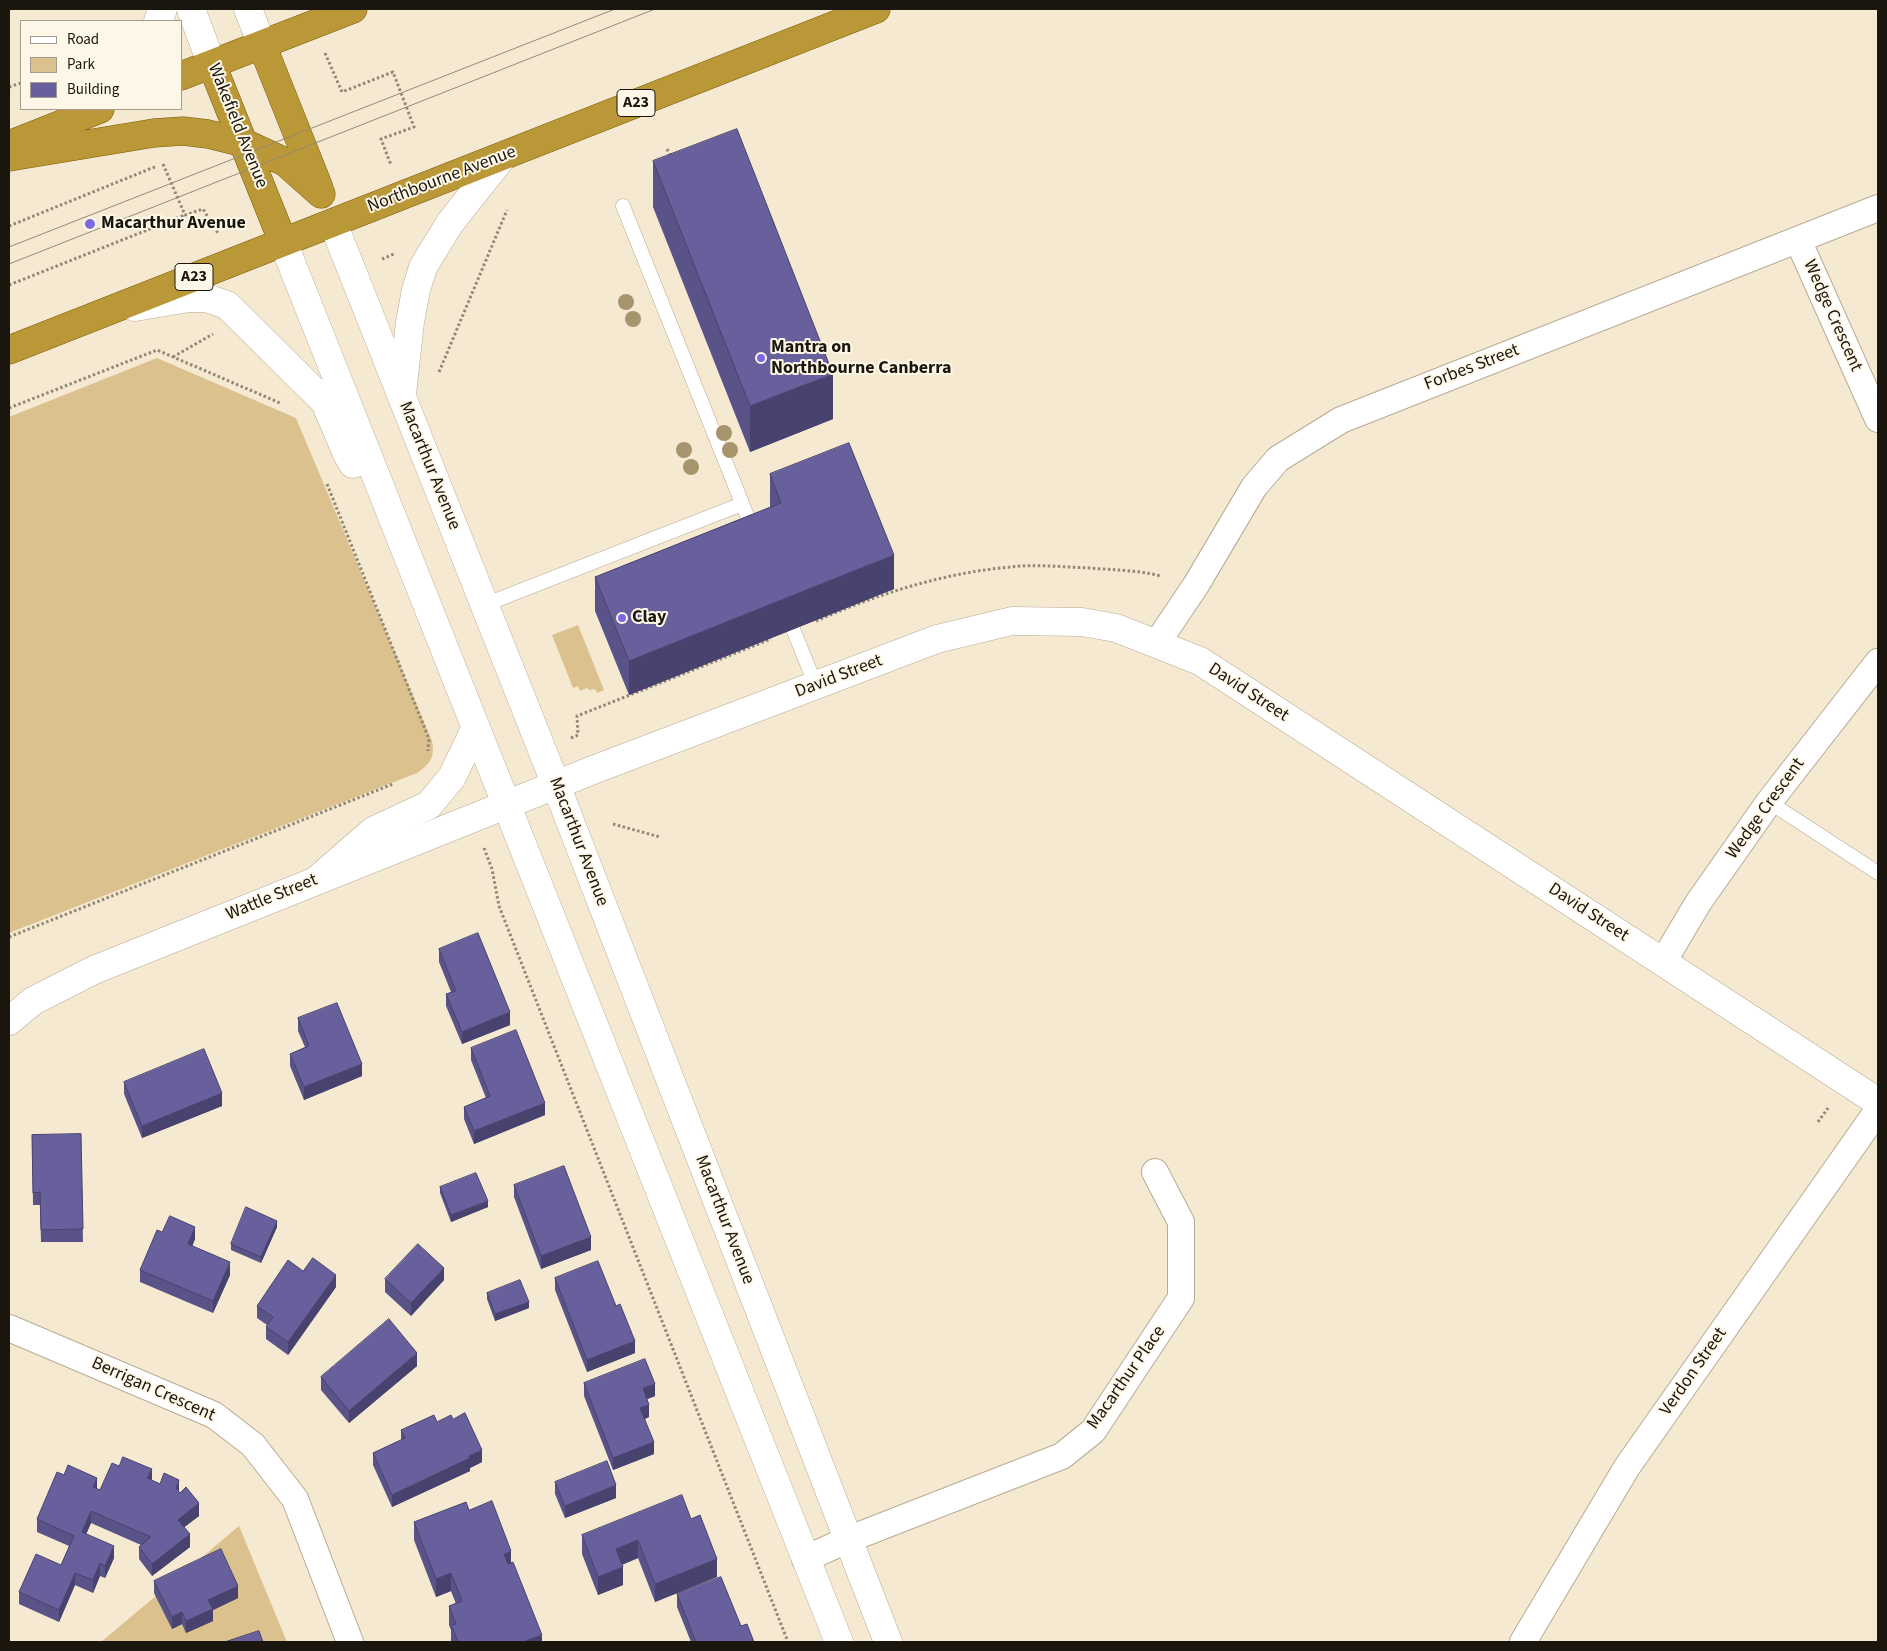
<!DOCTYPE html>
<html>
<head>
<meta charset="utf-8">
<style>
  body { margin:0 }
  #map { position:relative; width:1887px; height:1651px; overflow:hidden; background:#f6e9d1; font-family:"Source Sans 3",sans-serif }
  canvas { display:block }
  .frame { position:absolute; inset:0; border:10px solid #1a160d; pointer-events:none }
  .legend { position:absolute; left:20px; top:20px; width:162px; height:90px; box-sizing:border-box; background:#fef7e8; border:1px solid #a39d90; margin:0; padding:6px 9px; list-style:none; font-size:15px; color:#1a160d }
  .legend li { display:flex; align-items:center; gap:10px; height:25px }
  .legend b { width:25px; border:1px solid #a39d90 }
</style>
</head>
<body>
<div id="map">
<canvas width="1887" height="1651"></canvas>
<div class="frame"></div>
<ul class="legend">
<li><b style="height:6px;background:#fff"></b>Road</li>
<li><b style="height:14px;background:#dbc18e"></b>Park</li>
<li><b style="height:14px;background:#67609d"></b>Building</li>
</ul>
</div>
<script>
const ctx = document.querySelector('canvas').getContext('2d');
ctx.lineJoin = 'round';
function fill(path, color) { ctx.fillStyle = color; ctx.fill(path, 'evenodd'); }
function strokePath(path, color, width, dash) { ctx.strokeStyle = color; ctx.lineWidth = width; ctx.lineCap = dash ? 'butt' : 'round'; ctx.setLineDash(dash || []); ctx.stroke(path); }
function drawText(font, color, halo, rows, align = 'center') {
  ctx.font = font + ' "Source Sans 3",sans-serif'; ctx.lineWidth = 4; ctx.setLineDash([]); ctx.textBaseline = 'middle'; ctx.strokeStyle = halo; ctx.fillStyle = color; for (const [text, x, y, turn = 0] of rows) {
    ctx.save(); ctx.translate(x, y); ctx.rotate((+turn || 0) * Math.PI / 180); ctx.textAlign = isNaN(turn) ? turn : align; if (halo) ctx.strokeText(text, 0, 0); ctx.fillText(text, 0, 0); ctx.restore();
  }
}
fill(new Path2D(`
  M157,358L296,418L432,741C435,757 430,764 417,773L9,933V417Z
  M578,625L604,690L597,693L595,689L589,690L587,688L580,691L578,686L573,688L552,635Z
  M239,1526L287,1642H101Z`), '#dbc18e');
const service = new Path2D(`
  M623,206L754,533
  M484,605L742,504
  M793,629L816,686
  M1769,802L1878,873`);
const minor = new Path2D(`
  M1798,240L1878,419
  M1157,643L1196,585L1254,487L1278,459L1341,420L1878,208
  M1663,962L1698,903L1769,802L1878,662
  M9,1328L214,1415L253,1445L295,1499L350,1642
  M805,1559L847,1540L1062,1456L1093,1431L1181,1298V1222L1155,1172
  M1523,1642L1627,1467L1878,1110`);
const tertiary = new Path2D(`
  M9,1021L33,1001L94,970L593,770L937,639L1012,621L1082,622L1116,628L1200,661L1878,1102`);
const secondary = new Path2D(`
  M191,9L212,65
  M248,9L262,45
  M158,21L163,9
  M333,223L556,785L888,1642
  M283,242L839,1642
  M135,307L189,298H206L227,305L325,402L347,454L353,464
  M402,394L410,322L416,290L423,267L450,223L503,156
  M318,879L373,831L429,805L452,777L476,727`);
const trunk = new Path2D(`
  M262,45L319,188
  M212,65L283,242
  M181,76L353,9
  M9,145L100,109
  M9,157L154,133L183,131L208,134L244,143L285,162L321,194
  M9,350L876,9`);
strokePath(service, '#b7ab94', 15);
strokePath(minor, '#b7ab94', 28);
strokePath(tertiary, '#b7ab94', 29);
strokePath(secondary, '#b7ab94', 29);
strokePath(trunk, '#785a08', 29);
strokePath(new Path2D(`
  M325,53L342,92L393,72L414,127L381,139L391,165
  M9,87L21,83
  M667,149L671,157
  M163,164L185,215L203,209L219,235
  M9,226L157,166
  M382,259L394,254
  M9,285L185,215
  M173,357L213,334
  M439,372L507,210
  M9,408L157,350L280,403
  M327,484L429,739L428,751
  M816,621C878,594 943,573 1010,567C1036,564 1063,567 1089,568C1114,570 1137,570 1161,576
  M571,738L578,735L577,716L771,639
  M613,824L660,837
  M484,848L492,869L499,906L788,1642
  M9,937L393,784
  M1818,1122L1828,1108`), '#908776', 3, [2.5, 2.5]);
strokePath(service, '#fff', 14);
strokePath(minor, '#fff', 26);
strokePath(tertiary, '#fff', 28);
strokePath(secondary, '#fff', 28);
strokePath(trunk, '#bb9837', 28);
strokePath(new Path2D(`
  M9,247L615,9
  M9,264L655,9`), '#928978', 1);
ctx.fillStyle = '#a6946d';
for (const [x, y] of [
  [626,302],
  [633,319],
  [724,433],
  [684,450],
  [730,450],
  [691,467]
]) { ctx.beginPath(); ctx.arc(x, y, 8, 0, 2 * Math.PI); ctx.fill(); }
fill(new Path2D(`
  M653,161L833,419L750,452L653,207Z
  M770,474L894,589L629,695L595,611V577L770,507Z
  M439,949L510,1025L462,1044L446,1006V994L451,992L439,962Z
  M298,1018L362,1076L304,1100L290,1066V1054L305,1047L298,1031Z
  M471,1048L545,1115L474,1144L464,1119V1107L486,1098L471,1060Z
  M124,1082L222,1106L142,1138L124,1094Z
  M81,1134L83,1242H41L40,1205H33L32,1135Z
  M514,1185L591,1250L541,1269L514,1197Z
  M440,1187L488,1207L451,1222L440,1193Z
  M277,1227L261,1263L231,1250V1244Z
  M162,1232L195,1239L192,1246L230,1275L213,1313L140,1282V1270Z
  M303,1271L336,1287L288,1355L266,1339V1327L267,1325L257,1318V1306Z
  M555,1278L635,1353L587,1372L555,1290Z
  M385,1279L444,1280L411,1316L385,1292Z
  M487,1293L529,1308L495,1321L487,1299Z
  M417,1366L349,1423L321,1390V1377Z
  M584,1383L655,1396L647,1399L649,1417L645,1419L654,1454L613,1470L584,1396Z
  M453,1419L482,1462L470,1468V1471L392,1507L373,1465V1453L401,1440V1430Z
  M152,1480L179,1492L199,1516L184,1527L190,1547L152,1576L139,1559V1547L141,1545L91,1523L86,1534L114,1558L105,1578L100,1576L93,1593L75,1585L59,1622L19,1604V1592L61,1565L69,1546L37,1532V1519L97,1489L100,1490Z
  M555,1482L616,1498L565,1518L555,1494Z
  M469,1510L511,1563L542,1642H451V1630L449,1625V1606L456,1604L451,1591L436,1597L414,1540V1522Z
  M691,1519L717,1577L655,1602L638,1558L622,1565L623,1585L598,1595L582,1554V1535Z
  M154,1581L238,1598L213,1610V1621L186,1633L182,1624L172,1629L154,1593Z
  M677,1594L741,1626L754,1642H691L677,1607Z`), '#595387');
fill(new Path2D(`
  M833,374V419L750,452V406Z
  M894,555V589L629,695V661Z
  M510,1012V1025L462,1044V1032Z
  M362,1064V1076L304,1100V1087Z
  M222,1093V1106L142,1138V1126Z
  M545,1103V1115L474,1144V1131Z
  M488,1201V1207L451,1222V1215Z
  M277,1221V1227L261,1263V1257Z
  M195,1227V1239L188,1257V1244Z
  M591,1237V1250L541,1269V1256Z
  M230,1262V1275L213,1313V1301Z
  M444,1268V1280L411,1316V1303Z
  M336,1275V1287L288,1355V1342Z
  M529,1302V1308L495,1321V1314Z
  M635,1341V1353L587,1372V1360Z
  M417,1353V1366L349,1423V1411Z
  M655,1384V1396L643,1401V1388Z
  M649,1405V1417L640,1421V1408Z
  M654,1442V1454L613,1470V1458Z
  M482,1450V1462L470,1468V1471L392,1507V1495Z
  M152,1469V1482L147,1478Z
  M97,1478V1491L93,1487Z
  M179,1480V1493L176,1488Z
  M616,1485V1498L565,1518V1506Z
  M199,1503V1516L178,1532V1520Z
  M91,1511V1523L82,1544V1532Z
  M190,1534V1547L152,1576V1564Z
  M638,1540V1558L616,1567V1549Z
  M114,1546V1558L105,1578V1566Z
  M511,1551V1570L504,1573V1554Z
  M717,1559V1577L655,1602V1584Z
  M100,1563V1576L93,1593V1580Z
  M623,1567V1585L598,1595V1577Z
  M75,1573V1585L59,1622V1610Z
  M451,1573V1591L436,1597V1579Z
  M238,1586V1598L213,1610V1621L186,1633V1621L208,1600Z
  M182,1612V1624L172,1629V1617Z
  M542,1635V1642H523Z`), '#48436e');
const building = new Path2D(`
  M737,129L833,374L750,406L653,161Z
  M849,443L894,555L629,661L595,577L781,503L770,474Z
  M478,933L510,1012L462,1032L446,994L456,991L439,949Z
  M337,1003L362,1064L304,1087L290,1054L309,1046L298,1018Z
  M516,1030L545,1103L474,1131L464,1107L490,1096L471,1048Z
  M204,1049L222,1093L142,1126L124,1082Z
  M81,1134L83,1229L41,1230L40,1192L33,1193L32,1135Z
  M564,1166L591,1237L541,1256L514,1185Z
  M476,1173L488,1201L451,1215L440,1187Z
  M246,1207L277,1221L261,1257L231,1244Z
  M170,1216L195,1227L188,1244L230,1262L213,1301L140,1270L157,1230L162,1232Z
  M418,1244L444,1268L411,1303L385,1279Z
  M313,1258L336,1275L288,1342L266,1327L273,1317L257,1306L288,1260L303,1271Z
  M598,1261L616,1306L620,1304L635,1341L587,1360L555,1278Z
  M520,1280L529,1302L495,1314L487,1293Z
  M389,1319L417,1353L349,1411L321,1377Z
  M645,1359L655,1384L643,1388L649,1405L640,1408L654,1442L613,1458L584,1383Z
  M465,1413L482,1450L469,1456L470,1458L392,1495L373,1453L405,1438L401,1430L434,1415L437,1422L451,1415L453,1419Z
  M123,1457L152,1469L147,1478L160,1484L164,1473L179,1480L176,1488L180,1493L186,1487L199,1503L178,1520L190,1534L152,1564L139,1547L151,1537L91,1511L82,1532L114,1546L105,1566L100,1563L93,1580L75,1573L59,1610L19,1592L36,1554L61,1565L74,1536L37,1519L57,1472L64,1475L68,1465L97,1478L93,1487L100,1490L112,1463L119,1466Z
  M607,1461L616,1485L565,1506L555,1482Z
  M682,1495L691,1519L700,1515L717,1559L655,1584L638,1540L616,1549L623,1567L598,1577L582,1535Z
  M492,1501L511,1551L504,1554L508,1564L513,1562L542,1635L523,1642H458L451,1625L456,1624L449,1606L462,1601L451,1573L436,1579L414,1522L466,1502L469,1510Z
  M221,1549L238,1586L208,1600L213,1609L186,1621L182,1612L172,1617L154,1581Z
  M721,1577L741,1626L747,1624L754,1642H696L677,1594Z
  M259,1631L263,1642H225Z`);
fill(building, '#67609d');
strokePath(building, '#48436e', 1);
for (const [x, y, r, color] of [
  [90,224,6,"#7d67e2"],
  [761,358,5,"#7d67e2"],
  [622,618,5,"#7d67e2"]
]) { const dot = new Path2D(); dot.arc(x, y, r, 0, 2 * Math.PI); ctx.fillStyle = color; ctx.fill(dot); strokePath(dot, '#fef7e8', 2); }
for (const [x, y, w] of [
  [636,103,38],
  [194,277,38]
]) { const box = new Path2D(); box.roundRect(x - w / 2, y - 13.5, w, 27, 4); ctx.fillStyle = '#fef7e8'; ctx.fill(box); strokePath(box, '#1a160d', 1); }
drawText('bold 16px', '#1a160d', null, [
  ["A23",636,103],
  ["A23",194,277]
]);
drawText('18px', '#1a160d', '#fef7e8', [
  ["Wakefield Avenue",237,126,68],
  ["Northbourne Avenue",442,180,-21],
  ["Wedge Crescent",1832,316,66],
  ["Forbes Street",1472,368,-21],
  ["Macarthur Avenue",429,466,68],
  ["David Street",839,677,-21],
  ["David Street",1248,693,33],
  ["Wedge Crescent",1766,809,-54],
  ["Macarthur Avenue",578,842,69],
  ["Wattle Street",272,898,-22],
  ["David Street",1588,913,33],
  ["Macarthur Avenue",724,1220,69],
  ["Verdon Street",1694,1372,-55],
  ["Macarthur Place",1127,1378,-55],
  ["Berrigan Crescent",153,1390,24]
]);
drawText('bold 18px', '#1a160d', '#fef7e8', [
  ["Macarthur Avenue",101,224],
  ["Mantra on",771,348],
  ["Northbourne Canberra",771,369],
  ["Clay",632,618]
], 'left');
</script>
</body>
</html>
